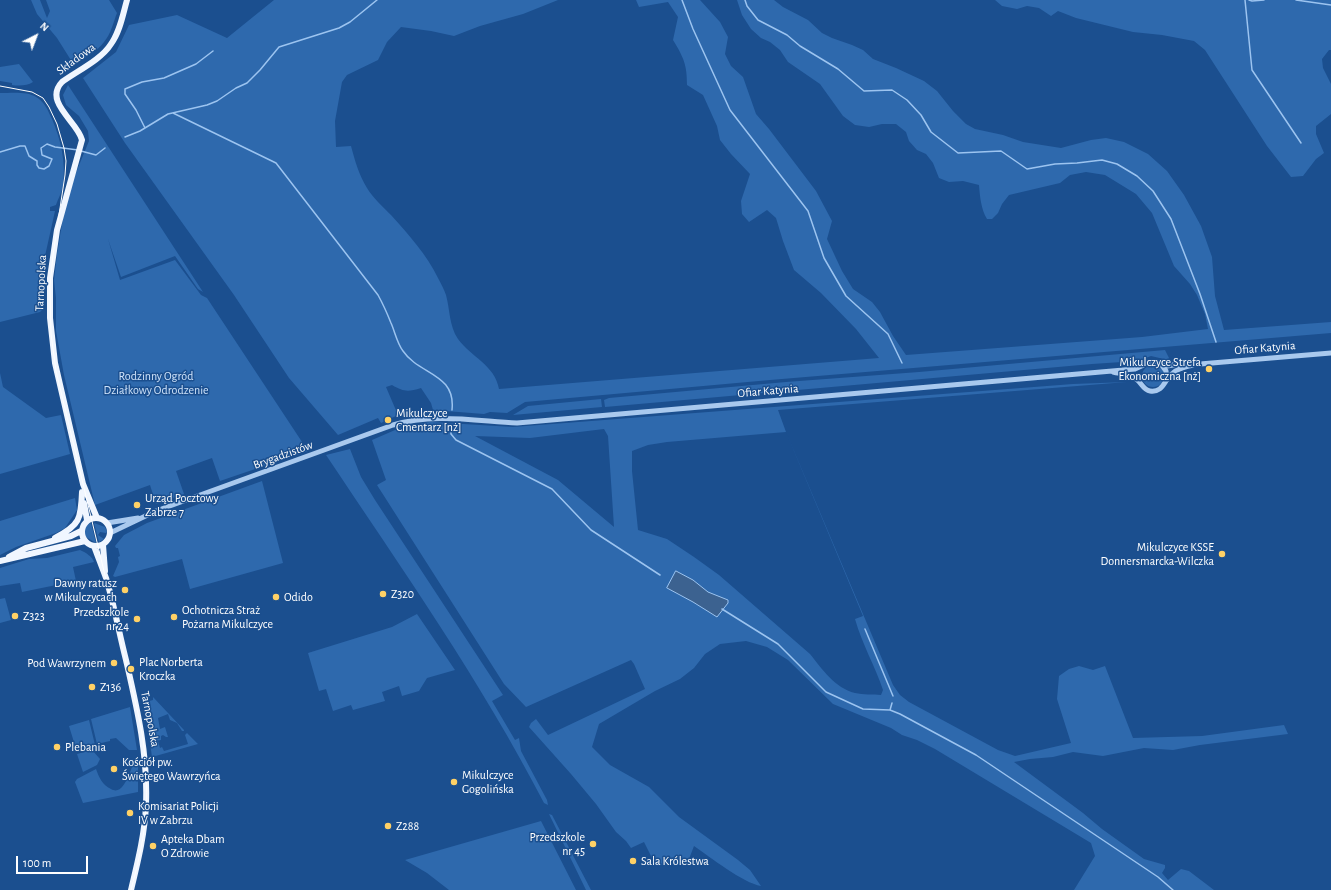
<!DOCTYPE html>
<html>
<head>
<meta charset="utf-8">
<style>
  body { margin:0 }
  #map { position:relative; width:1331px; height:890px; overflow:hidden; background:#1b4f8f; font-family:"Alegreya Sans",sans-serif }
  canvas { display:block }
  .north { position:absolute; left:16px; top:16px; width:40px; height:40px; -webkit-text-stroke:3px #1b4f8f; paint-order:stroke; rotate:42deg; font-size:11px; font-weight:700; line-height:16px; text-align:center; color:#fff }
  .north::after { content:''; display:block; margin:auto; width:14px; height:18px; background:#fff; clip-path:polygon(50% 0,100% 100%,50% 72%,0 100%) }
  .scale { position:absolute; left:16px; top:856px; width:72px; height:18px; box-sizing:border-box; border:2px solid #fff; border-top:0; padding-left:5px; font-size:12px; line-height:14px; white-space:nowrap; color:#fff; -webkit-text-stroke:3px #1b4f8f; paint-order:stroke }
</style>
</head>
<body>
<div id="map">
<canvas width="1331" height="890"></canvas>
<div class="north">N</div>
<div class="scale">100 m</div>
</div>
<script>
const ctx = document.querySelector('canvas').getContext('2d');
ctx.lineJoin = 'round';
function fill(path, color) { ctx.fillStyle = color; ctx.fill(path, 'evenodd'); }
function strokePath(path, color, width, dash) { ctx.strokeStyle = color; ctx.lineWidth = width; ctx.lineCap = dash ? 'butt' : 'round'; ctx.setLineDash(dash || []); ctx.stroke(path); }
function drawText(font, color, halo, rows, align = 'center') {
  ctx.font = font + ' "Alegreya Sans",sans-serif'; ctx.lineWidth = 3; ctx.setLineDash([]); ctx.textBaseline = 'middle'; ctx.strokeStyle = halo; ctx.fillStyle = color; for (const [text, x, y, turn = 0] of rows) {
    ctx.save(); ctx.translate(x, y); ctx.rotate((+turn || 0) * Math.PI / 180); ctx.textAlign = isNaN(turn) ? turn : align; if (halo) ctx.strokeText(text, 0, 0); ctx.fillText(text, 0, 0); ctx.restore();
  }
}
fill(new Path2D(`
  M31,0H40L47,18L50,11L46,0H109L117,13C113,23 111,34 104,42C97,52 84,58 74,65L57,38L37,14Z
  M274,0H558L523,14L480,26L454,36L431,31L401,27L387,42L378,60L347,75L342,82L335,121L336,147L351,146C355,161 359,175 367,188C373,198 383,207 391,215C409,235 427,255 438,278C441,284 444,289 446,295C450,309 449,326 458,339C471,357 495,365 499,389L879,358L856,329L821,293L794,270L783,241L776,218L767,210L749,222L742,214L741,201L750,174L731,154L720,140L717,126L703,95L687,85C687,65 684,58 673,40L678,17L668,2L639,7L636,0H700L720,22L728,37L725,54L731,66L743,77L756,114L769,129L816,191L832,221L827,239L842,271L853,289L872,302L880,312L893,336L906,355L1142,337L1208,329L1205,314L1197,295L1190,284L1174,266L1152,213L1136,194L1105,175L1086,172L1070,175L1060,183L1009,195L1002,204L998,213L992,219H987C981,209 980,197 979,185L963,181L949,182L939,178L933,163L926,154L917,150L909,141L906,132L896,124H882L869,127L855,125L843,116L820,84L788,62L780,50L770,42L761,38L751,29L742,15L737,0H774L783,7L808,20L822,33L832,38L852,45L863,50L873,59L896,68L924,81L937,91L953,111L966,124L975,129L1003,135L1023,142L1061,148L1091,140L1106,138L1124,142L1148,154L1167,171L1184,195L1201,226L1212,257L1215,296L1224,330L1331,322V333L770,380L525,402L507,413L490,412L484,414L433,410L431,403L421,388C408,392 404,392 392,385L386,387L398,415L381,423L378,418L338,435L289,378L234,295L125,143L83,78L116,52L129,25L177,15L227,38Z
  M995,0H1331V50H1329L1322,59L1323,68L1331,84V114L1316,126V134L1324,153L1316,159L1303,176L1291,177L1267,146L1205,50L1194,41L1162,35L1133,32L1076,18L1058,11L1051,16L1039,8L1027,6L1017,9L1002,6Z
  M19,64L33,82C27,86 19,86 12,85V83L0,81V67Z
  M68,85L203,292L198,289L175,256L121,277L108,239L120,280L175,260L201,295L207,298L308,451L220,481L212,458L176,471L184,494L156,504L150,485L95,505L64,375L56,331V298L54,280L57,254L64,212L75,175L89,141L88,131L79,116L66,105L63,95Z
  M0,93C11,93 27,91 36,97C45,102 48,111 52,119C61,140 66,162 63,185C62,192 58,199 56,205L50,207V211H55L45,256L43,309L40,312L0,322Z
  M1165,350L1169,358L1168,360L1151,356L1137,361L1092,364L605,407L604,400L609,398L786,382L919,372Z
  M1142 376a11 11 0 1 1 22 0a11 11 0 1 1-22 0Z
  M0,373L3,387L46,418L61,415L70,454L0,474Z
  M1127,382L1142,395L1127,382L778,410L786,432L893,685L900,695L909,702L998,750L1015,756L1071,743L1057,699L1059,676L1069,669L1079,666L1093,670L1105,666L1133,738L1202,736L1284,725L1288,734L1200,745L1173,750L1144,748L1103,756L1073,752L1053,757L1030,759L1014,762L1083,813L1102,829L1144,859L1165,865V868L1162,873L1168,880L1181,869L1189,871L1214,890H1074L1095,856L1091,843L935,749L917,740L902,735L891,728L833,704L788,660L767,647L746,641L720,644L705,654L694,668L680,679L655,691L599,724L592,747L610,765L649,787L679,817L738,860L750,870L761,886C743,883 710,857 694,846L689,859L675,864L645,866L654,862L644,842L631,848L626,841L616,832L596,804L571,774L529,727L531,723L536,719L548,735L645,689L634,664L631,660L526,707L504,684L377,485L386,480L372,440L402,427L430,422L513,427L1073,384ZM604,429L608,436L614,527L558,480L475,436L530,438ZM786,432L863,616L855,619C862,644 875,666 883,690L881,695C873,694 863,695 855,693C835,688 822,669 810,654L719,575L694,557L667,539L638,530L632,471V451L648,445L667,442Z
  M601,399L602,407L513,415L528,406Z
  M350,449L361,477L375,500L503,695L492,701L515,740L519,738L521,751L547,800L548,805L544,803C481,681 402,569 326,455Z
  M262,481L283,563L190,589L182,559L115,577L113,576L119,562L118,557L120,556L118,548H116L115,546L124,535L147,523Z
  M75,498L77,510L65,528L56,533L16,547L0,555V521Z
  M91,523L96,543L84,536C84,530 85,525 91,523Z
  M94,523L105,527L107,532L106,533L100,532L98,535L104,539L99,542Z
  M80,550C85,552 93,557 94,562L73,567L76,581L22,592L20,583L0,586V568L29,559L47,558Z
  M5,598L11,620L0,623V599Z
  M417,614L455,670L427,678L419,691L402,696L399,686L382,692L385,701L353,710L351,705L333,711L326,689L319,691L308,653L392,627Z
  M153,697L184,730V731H182L177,723L170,720L168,714L158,718L160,729L165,727L168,737H166L163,735L161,736V740L150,742L143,701L144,700L146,702L153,700Z
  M130,707L137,750H129L116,738L110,739V741L97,744L91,719Z
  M89,720L95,745L93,748L77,752L69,726Z
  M187,733L198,744L152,757L150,743L158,741L160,748L162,747L164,751L188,744L185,735Z
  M92,750L100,759L97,765L83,772L77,754Z
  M138,756V792L83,803L75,782L77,779L96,769C99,777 102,785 111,789C126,798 131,762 138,756Z
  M549,814L552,815L591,890H586Z
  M541,821L576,890H449L427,873L405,860Z`), '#2e69ad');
const water = new Path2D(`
  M676,571L693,580L708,592L728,600V603L717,617L693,602L667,588Z`);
fill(water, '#3c6290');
strokePath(water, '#9cc4f0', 1);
strokePath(new Path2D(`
  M682,0L693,29L730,110L808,211L824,258L846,296L888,334L902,363
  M745,0L747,6L758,20L787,35L800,46L838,69L864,91L892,90L907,100L921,115L931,132L958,153L1001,151L1027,169L1055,164L1077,163L1102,160L1117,164L1137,176L1153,191L1171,219L1200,294L1216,342
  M1245,0L1252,70L1301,143
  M1249,0L1252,1L1264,0
  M1296,0L1331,5
  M173,113L276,163L378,295C383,304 387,313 391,323C395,332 397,343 403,351C419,375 456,373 452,410
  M145,128L136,110L125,94V89L142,82L164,78L196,64L213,51
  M125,137L140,131L168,114L207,105L217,101L236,88L247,83L260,70L279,47L339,28L350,22L377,0
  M81,151L96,155L105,148
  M0,152L20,146H25L29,156L37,161V165L39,168L44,169L49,166L52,159L42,155L41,148L47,144L55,147L78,150
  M451,425V434L456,440L552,489L591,530L660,575
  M722,609L778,644L826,692L863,709L890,710L900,714L976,755L1158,877L1173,890
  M865,629L893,696
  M890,710L892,703`), '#9cc4f0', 1.5);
strokePath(new Path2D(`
  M1161,364L1166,371L1167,380
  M1113,372C1121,374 1130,374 1136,379C1142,383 1143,390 1150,391C1164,393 1164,379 1173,373C1178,368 1186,367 1193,365
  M107,523L138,518
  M110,533L156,511L393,425C433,413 476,421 517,423L1135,369L1150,362H1155L1167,366L1185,363L1200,364L1331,353`), '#a9c9ee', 5);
strokePath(new Path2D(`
  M84,503L87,520
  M82 532a14 14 0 1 1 28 0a14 14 0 1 1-28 0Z
  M97,518L83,484L55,363L50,318V278L57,230L82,140C78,122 43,102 62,82C77,71 101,60 111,44C120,32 123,14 127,0
  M55,538C80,525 81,519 82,492
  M103,545L105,571
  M94,546C98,557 102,567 106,578C114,604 119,633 126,660C137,708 148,754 146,804C145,833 138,861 131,890
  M9,557L26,548L71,536L81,531
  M0,561L85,541`), '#f0f6ff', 6);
strokePath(new Path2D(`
  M0,86L32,92L43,98L49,107L57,124L64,148L66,161L65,175L53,255L50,286L51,334L56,371L137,709C146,746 149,783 145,821C143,844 137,867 131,890`), '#fff', 1);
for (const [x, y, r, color] of [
  [1209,369,4,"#ffd166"],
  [388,420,4,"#ffd166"],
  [137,505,4,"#ffd166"],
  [1222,554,4,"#ffd166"],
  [125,590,4,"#ffd166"],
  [383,594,4,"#ffd166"],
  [276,597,4,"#ffd166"],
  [15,616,4,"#ffd166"],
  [174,617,4,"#ffd166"],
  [137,619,4,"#ffd166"],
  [114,663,4,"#ffd166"],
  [131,669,4,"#ffd166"],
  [92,687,4,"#ffd166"],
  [57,747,4,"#ffd166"],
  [114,769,4,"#ffd166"],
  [454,782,4,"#ffd166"],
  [130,813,4,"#ffd166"],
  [388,826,4,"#ffd166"],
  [593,844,4,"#ffd166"],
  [153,846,4,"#ffd166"],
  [633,861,4,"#ffd166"]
]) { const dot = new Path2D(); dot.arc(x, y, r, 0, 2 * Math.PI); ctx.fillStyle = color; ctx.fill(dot); strokePath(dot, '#1b4f8f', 1.5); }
drawText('12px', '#fff', '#1b4f8f', [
  ["Składowa",76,59,-36],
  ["Tarnopolska",41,283,-87],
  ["Ofiar Katynia",1265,348,-5],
  ["Ofiar Katynia",768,391,-5],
  ["Brygadzistów",283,455,-20],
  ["Tarnopolska",150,719,79]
]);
drawText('12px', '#fff', '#1b4f8f', [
  ["Mikulczyce Strefa",1201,362,"right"],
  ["Ekonomiczna [nż]",1201,376,"right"],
  ["Mikulczyce",396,413],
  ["Cmentarz [nż]",396,427],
  ["Urząd Pocztowy",145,498],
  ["Zabrze 7",145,512],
  ["Mikulczyce KSSE",1214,547,"right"],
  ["Donnersmarcka-Wilczka",1214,561,"right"],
  ["Dawny ratusz",117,583,"right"],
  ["w Mikulczycach",117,597,"right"],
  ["Z320",391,594],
  ["Odido",284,597],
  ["Ochotnicza Straż",182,610],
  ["Pożarna Mikulczyce",182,624],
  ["Przedszkole",129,612,"right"],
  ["nr 24",129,626,"right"],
  ["Z323",23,616],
  ["Plac Norberta",139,662],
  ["Kroczka",139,676],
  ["Pod Wawrzynem",106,663,"right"],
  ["Z136",100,687],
  ["Plebania",65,747],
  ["Kościół pw.",122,762],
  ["Świętego Wawrzyńca",122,776],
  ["Mikulczyce",462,775],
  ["Gogolińska",462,789],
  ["Komisariat Policji",138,806],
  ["IV w Zabrzu",138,820],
  ["Z288",396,826],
  ["Przedszkole",585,837,"right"],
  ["nr 45",585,851,"right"],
  ["Apteka Dbam",161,839],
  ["O Zdrowie",161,853],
  ["Sala Królestwa",641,861]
], 'left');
drawText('12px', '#cfe3fa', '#1b4f8f', [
  ["Rodzinny Ogród",156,376],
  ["Działkowy Odrodzenie",156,390]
]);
</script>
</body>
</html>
